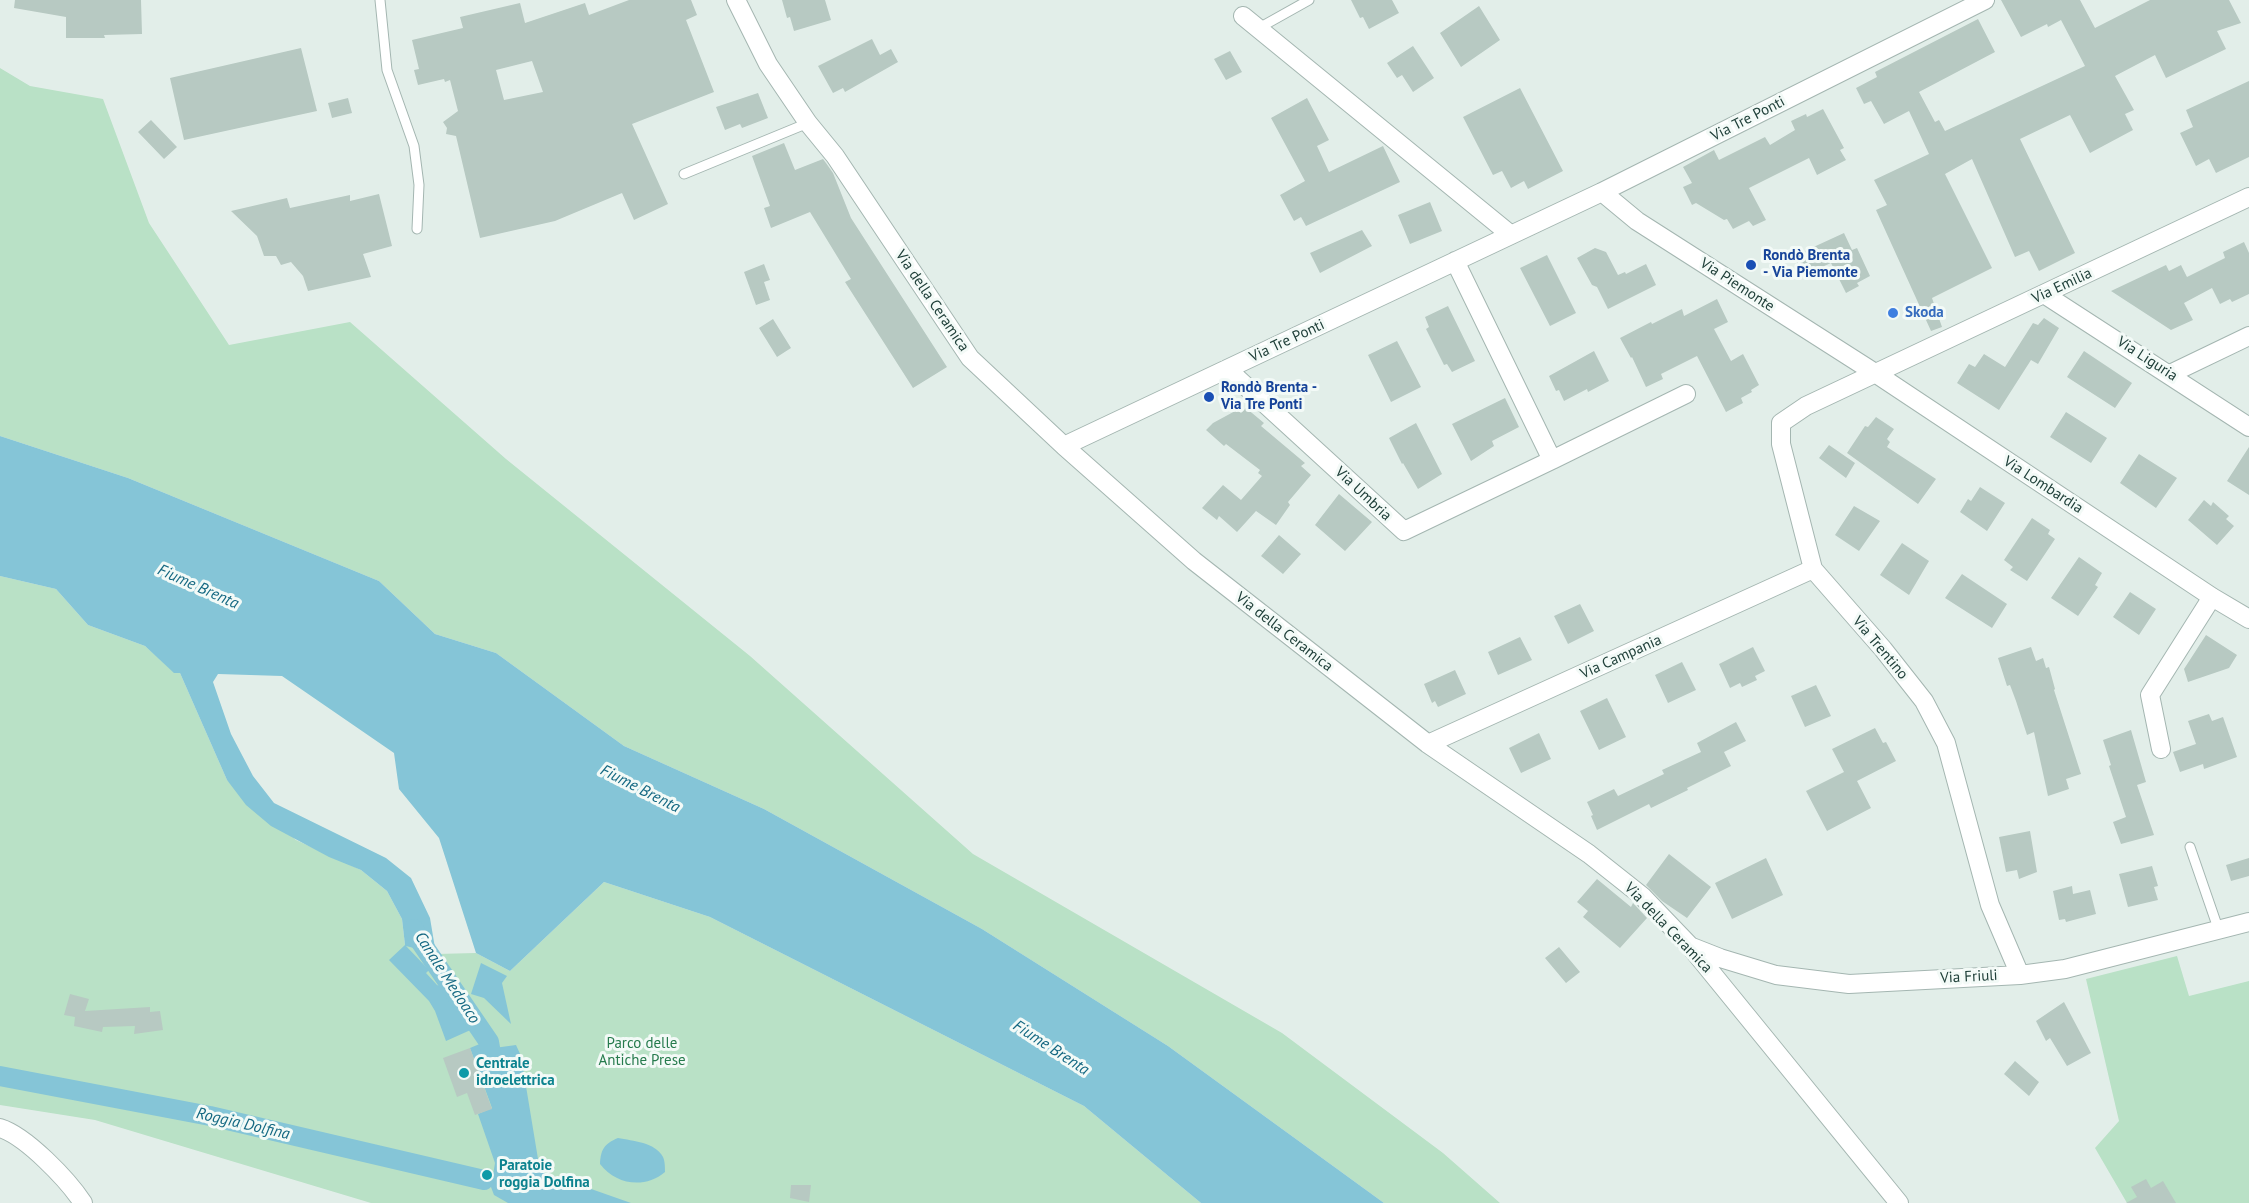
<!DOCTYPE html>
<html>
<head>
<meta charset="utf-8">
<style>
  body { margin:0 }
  canvas { display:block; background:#e2eee9 }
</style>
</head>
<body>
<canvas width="2249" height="1203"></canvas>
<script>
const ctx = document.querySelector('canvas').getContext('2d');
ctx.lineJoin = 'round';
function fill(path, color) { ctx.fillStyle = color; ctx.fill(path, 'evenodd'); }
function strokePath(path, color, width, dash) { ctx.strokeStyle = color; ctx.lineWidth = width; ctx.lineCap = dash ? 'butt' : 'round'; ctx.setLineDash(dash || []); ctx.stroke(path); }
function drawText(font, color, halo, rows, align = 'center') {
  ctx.font = font + ' "PT Sans",sans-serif'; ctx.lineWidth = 6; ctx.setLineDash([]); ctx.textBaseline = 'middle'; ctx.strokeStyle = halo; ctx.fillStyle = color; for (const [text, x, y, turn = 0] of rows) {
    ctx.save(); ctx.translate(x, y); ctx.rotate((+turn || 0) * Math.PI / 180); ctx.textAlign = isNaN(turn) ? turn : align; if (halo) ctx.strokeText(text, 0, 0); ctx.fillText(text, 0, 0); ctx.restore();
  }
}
fill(new Path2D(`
  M0,68L30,86L103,99L149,223L229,345L350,322L506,459L750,656L973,854L1282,1033L1443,1153L1500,1203H1384L1168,1046L982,929L764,809L624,746L496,653L435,634L379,581L128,478L0,436Z
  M0,576L56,589L88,625L145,646L174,672L180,673L227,780L296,840L361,870L387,891L402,919L405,945L436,954L476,953L510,971L604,882L710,917L1084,1106L1201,1203H371L95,1120L0,1105Z
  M2177,956L2189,996L2249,981V1203H2127L2095,1148L2119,1121L2086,979Z`), '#b9e1c6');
fill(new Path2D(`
  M0,436L128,478L379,581L435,634L496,653L624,746L764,809L982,929L1168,1046L1384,1203H1201L1084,1106L710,917L604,882L510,971L476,953L439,838L399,789L394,753L282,676L218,674L213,682L231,734L253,776L274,803L386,858L411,878L430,918L436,954L406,946L429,970L426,973L437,985L463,994L461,1001L475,1028L446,1041L435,1011L429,1001L389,960L405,945L402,919L387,891L361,870L329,857L271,826L246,805L227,780L180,673H174L145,646L88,625L56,589L0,576Z
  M481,963L507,976L502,983L511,1024L484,998L471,994Z
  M482,1043L494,1048L516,1045L521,1056L540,1171L631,1203H508L494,1195L491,1187L495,1163L478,1114L492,1108L470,1048Z
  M618,1138C633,1141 655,1142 663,1157C665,1161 665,1168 665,1172C645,1189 616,1185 600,1164C601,1149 604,1144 618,1138Z`), '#85c5d7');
strokePath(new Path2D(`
  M414,929L418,938L489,1042L494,1071
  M0,1076L210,1116L484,1180`), '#85c5d7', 20);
fill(new Path2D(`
  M15,0H141L142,34L104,35L105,38H66V17L14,8Z
  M629,0H691L697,15L686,20L714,92L632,124L668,204L634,220L622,193L555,221L480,238L456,136L446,134L447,128L443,122L458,111L450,80L445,82L444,79L418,85L414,70L419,69L412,40L463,28L460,17L520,3L525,23L585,3L589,15ZM532,61L543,92L504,100L496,70Z
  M782,0H825L831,20L794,31L790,17L787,18Z
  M1351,0H1392L1399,13L1369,29L1363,17L1360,18Z
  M2001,0H2080L2095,28L2150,0H2229L2241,23L2217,31L2226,49L2166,78L2155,55L2115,76L2134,110L2125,114L2133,130L2090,153L2070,115L2020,139L2075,253L2039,271L2029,251L2015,257L1972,159L1945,174L1992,268L1932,298L1942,327L1931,331L1876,210L1887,205L1874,180L1929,154L1909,111L1884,124L1871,101L1864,104L1856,88L1877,77L1875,72L1978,19L1995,52L1919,92L1935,122L1939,120L1945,131L2085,66L2061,20L2048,27L2047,24L2021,37Z
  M1479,6L1500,40L1461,67L1440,33Z
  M872,39L880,55L891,49L898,62L845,92L843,88L833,93L818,66Z
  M1413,46L1434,78L1413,92L1402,75L1397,78L1387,63Z
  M301,48L317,111L184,140L170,78Z
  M1230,51L1242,72L1226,80L1214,59Z
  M2249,81V157L2216,173L2209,159L2196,166L2180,133L2193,127L2186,110Z
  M1520,88L1563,171L1528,189L1524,181L1511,188L1502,171L1493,175L1463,117Z
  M758,93L768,118L742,128L740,124L725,130L716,107Z
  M348,98L352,113L332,118L328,103Z
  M1307,98L1329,140L1317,146L1329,172L1383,146L1400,182L1306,226L1301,217L1294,221L1280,195L1305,181L1271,118Z
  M1823,109L1844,148L1840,150L1846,160L1817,175L1809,158L1749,188L1766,220L1753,226L1749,221L1733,229L1727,219L1724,220L1696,203L1692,205L1683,187L1692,183L1683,167L1714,150L1719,160L1765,137L1770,145L1795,130L1791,121L1806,114L1807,117Z
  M151,120L177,147L164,159L138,132Z
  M784,143L795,170L823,159L826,163L833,173L851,218L947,367L913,388L845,282L851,279L810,212L771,228L764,208L770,206L752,156Z
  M379,194L392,246L363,254L371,277L308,291L303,276L291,262L281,265L276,256H264L257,236L231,211L287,198L290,208L350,195V201Z
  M1430,202L1442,231L1410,244L1398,215Z
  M1362,230L1372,246L1320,273L1310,253Z
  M1844,233L1852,250L1857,248L1870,276L1857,283L1859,286L1846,293L1831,263L1808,273L1800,269L1794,256Z
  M2244,242L2249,253V294L2232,302L2230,299L2220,304L2212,288L2184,303L2193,320L2171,330L2111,291L2166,265L2169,271L2181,265L2187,277L2225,258L2223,252Z
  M1595,248L1606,252L1618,275L1625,272L1626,274L1646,264L1656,285L1608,309L1597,287L1592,285L1577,258Z
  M1547,255L1576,313L1550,326L1520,268Z
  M764,264L770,280L764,282L770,300L756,305L744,272Z
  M1717,299L1728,322L1714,329L1731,361L1743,354L1759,385L1751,390L1752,392L1741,398L1743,403L1726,412L1697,356L1661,374L1663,379L1646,387L1632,357L1631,358L1620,338L1651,322L1652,324L1682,309L1684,316Z
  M1448,306L1475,361L1452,372L1447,364L1444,365L1426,329L1429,327L1425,317Z
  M2044,318L2059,328L2038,364L2031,360L1999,410L1957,383L1969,364L1975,367L1984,354L2005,367L2033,323L2038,325Z
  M773,319L791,348L777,357L759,328Z
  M1397,341L1421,387L1391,402L1368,355Z
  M1594,351L1609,381L1588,392L1587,389L1564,401L1559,390L1556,391L1549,376Z
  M2084,351L2132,383L2115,408L2067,377Z
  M1505,398L1519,427L1492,441L1494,446L1471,461L1452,424Z
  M1246,408L1264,423L1261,426L1305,463L1301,466L1311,475L1288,502L1290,505L1276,525L1256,511L1237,532L1219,516L1217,520L1202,508L1223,485L1241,500L1262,476L1258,473L1260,470L1226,444L1224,446L1206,430L1213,423L1237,410L1241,413Z
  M2066,412L2107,438L2091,463L2050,437Z
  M1876,417L1894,429L1887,439L1890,442L1887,447L1936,479L1918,504L1847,453L1865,426L1868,427Z
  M1416,423L1442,474L1418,489L1403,463L1402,464L1389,438Z
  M1829,445L1855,463L1846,478L1819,458Z
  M2249,447V495L2227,481Z
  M2139,454L2177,478L2156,508L2120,483Z
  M1980,487L2005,503L1987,531L1960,512L1968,499L1971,501Z
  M1339,494L1372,522L1345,551L1315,525Z
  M2204,500L2211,506L2213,502L2229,516L2226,519L2234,526L2217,545L2188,520Z
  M1854,506L1880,521L1859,551L1835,535Z
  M2032,518L2050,530L2048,534L2055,539L2027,581L2010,570L2013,567L2004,560Z
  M1279,535L1301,554L1283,574L1261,556Z
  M1902,543L1929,561L1909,595L1880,575Z
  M2079,557L2102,573L2095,585L2098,587L2078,616L2051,598Z
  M1962,574L2007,604L1992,628L1945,598Z
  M2130,592L2156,609L2139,635L2113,617Z
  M1580,604L1594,631L1568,644L1554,616Z
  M2206,635L2237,655L2229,668L2188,682L2184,669Z
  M1520,637L1532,660L1498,675L1488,652Z
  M1753,647L1765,671L1755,676L1757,680L1742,687L1740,683L1730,688L1719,664Z
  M2031,647L2036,661L2043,658L2046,668L2049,667L2055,689L2054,690L2081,774L2066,779L2069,789L2048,796L2034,732L2027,735L2016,701L2010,685L2007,686L1998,658Z
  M1682,662L1696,690L1668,703L1655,675Z
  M1455,670L1466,694L1438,707L1435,701L1432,703L1424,684Z
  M1816,685L1831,716L1805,727L1791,696Z
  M1607,698L1626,737L1599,750L1580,711Z
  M2209,714L2212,721L2223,717L2237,757L2204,769L2203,764L2180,772L2173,752L2196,744L2188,721Z
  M1736,722L1746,741L1724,752L1731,766L1687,788L1688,790L1651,808L1649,804L1597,830L1591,816L1593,815L1587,802L1614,789L1618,796L1664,774L1662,770L1701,752L1697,743Z
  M1875,728L1883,743L1886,742L1896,761L1857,781L1871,808L1827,831L1806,791L1844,772L1832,749Z
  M2131,730L2146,782L2137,785L2154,835L2121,844L2113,822L2126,817L2109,766L2111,765L2103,740Z
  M1539,733L1551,759L1521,773L1509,748Z
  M2030,831L2037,872L2019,879L2017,870L2006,872L1999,837Z
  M1669,854L1711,887L1687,918L1662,901L1646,885Z
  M1766,858L1783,895L1732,919L1715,883Z
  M2249,858V876L2231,881L2226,865Z
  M2152,866L2158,886L2154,887L2158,900L2128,907L2119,874Z
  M1597,879L1631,907L1633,903L1647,918L1620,948L1583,917L1588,911L1577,902Z
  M2072,886L2073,894L2090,890L2096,914L2066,922L2065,919L2059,920L2053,891Z
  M1559,947L1580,972L1566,983L1545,958Z
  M70,994L89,999L85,1011L150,1007V1012L160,1011L163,1030L134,1034L135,1026L103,1027L102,1032L74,1026L75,1017L64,1015Z
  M2064,1002L2091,1053L2067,1066L2050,1038L2046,1041L2036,1021Z
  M470,1048L492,1109L475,1115L467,1093L457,1097L443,1058Z
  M2015,1061L2039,1082L2029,1096L2004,1074Z
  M2146,1179L2151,1188L2163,1181L2176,1203H2126L2137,1197L2131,1187Z
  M791,1185H811L809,1202L790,1198Z`), '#b7c9c2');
const lane = new Path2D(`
  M380,0L387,70L414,146L419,185L417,229
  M1259,28L1309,0
  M684,174L808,123
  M2190,847L2219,931`);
const street = new Path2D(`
  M736,0L768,64L808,123L835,156L970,358L1064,446L1194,561L1428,744L1589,854L1642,896L1689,945L1899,1203
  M1243,16L1511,235
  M1602,192L1637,221L1875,373L2212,597L2249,619
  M1455,261L1552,460L1686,394
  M2044,294L2249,427
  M1227,369L1404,531L1552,460
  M2170,374L2249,336
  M1064,446L1602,192L1985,0
  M1428,744L1813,569
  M2161,749L2150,695L2212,597
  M1692,947L1720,958L1776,975L1849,984L2020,975L2065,969L2249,922
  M2020,975L1990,905L1946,743L1924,701L1883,649L1813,569L1781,444V423L1806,406L2249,197
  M0,1128C26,1136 68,1180 83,1203`);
strokePath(lane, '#a4b6b1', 11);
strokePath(street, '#a4b6b1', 20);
strokePath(lane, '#fff', 9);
strokePath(street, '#fff', 18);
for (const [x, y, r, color] of [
  [1751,265,6,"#1a4fb4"],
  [1893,313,6,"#3f7fe0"],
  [1209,397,6,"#1a4fb4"],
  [464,1073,6,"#0f9aa8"],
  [487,1175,6,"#0f9aa8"]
]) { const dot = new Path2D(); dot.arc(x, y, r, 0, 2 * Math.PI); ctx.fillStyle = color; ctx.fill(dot); strokePath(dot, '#f3faf7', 2); }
drawText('15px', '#20403a', '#f3faf7', [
  ["Via Tre Ponti",1748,119,-27],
  ["Via Piemonte",1737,285,33],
  ["Via Emilia",2062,286,-25],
  ["Via della Ceramica",932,301,56],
  ["Via Tre Ponti",1287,341,-25],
  ["Via Liguria",2147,359,33],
  ["Via Lombardia",2043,485,33],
  ["Via Umbria",1363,494,43],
  ["Via della Ceramica",1284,632,38],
  ["Via Trentino",1880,648,50],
  ["Via Campania",1621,657,-24],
  ["Via della Ceramica",1668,928,46],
  ["Via Friuli",1969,977,-3]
]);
drawText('bold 15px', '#164399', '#f3faf7', [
  ["Rondò Brenta",1763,256],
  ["- Via Piemonte",1763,273],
  ["Rondò Brenta -",1221,388],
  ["Via Tre Ponti",1221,405]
], 'left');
drawText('bold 15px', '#366cbe', '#f3faf7', [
  ["Skoda",1905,313]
], 'left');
drawText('15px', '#267b4d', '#f3faf7', [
  ["Parco delle",642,1044],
  ["Antiche Prese",642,1061]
]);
drawText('bold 15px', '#0d838f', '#f3faf7', [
  ["Centrale",476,1064],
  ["idroelettrica",476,1081],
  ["Paratoie",499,1166],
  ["roggia Dolfina",499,1183]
], 'left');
drawText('italic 16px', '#146882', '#f3faf7', [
  ["Fiume Brenta",198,587,24],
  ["Fiume Brenta",640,789,27],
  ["Canale Medoaco",447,978,57],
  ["Fiume Brenta",1051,1048,33],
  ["Roggia Dolfina",243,1124,13]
]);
</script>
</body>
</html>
